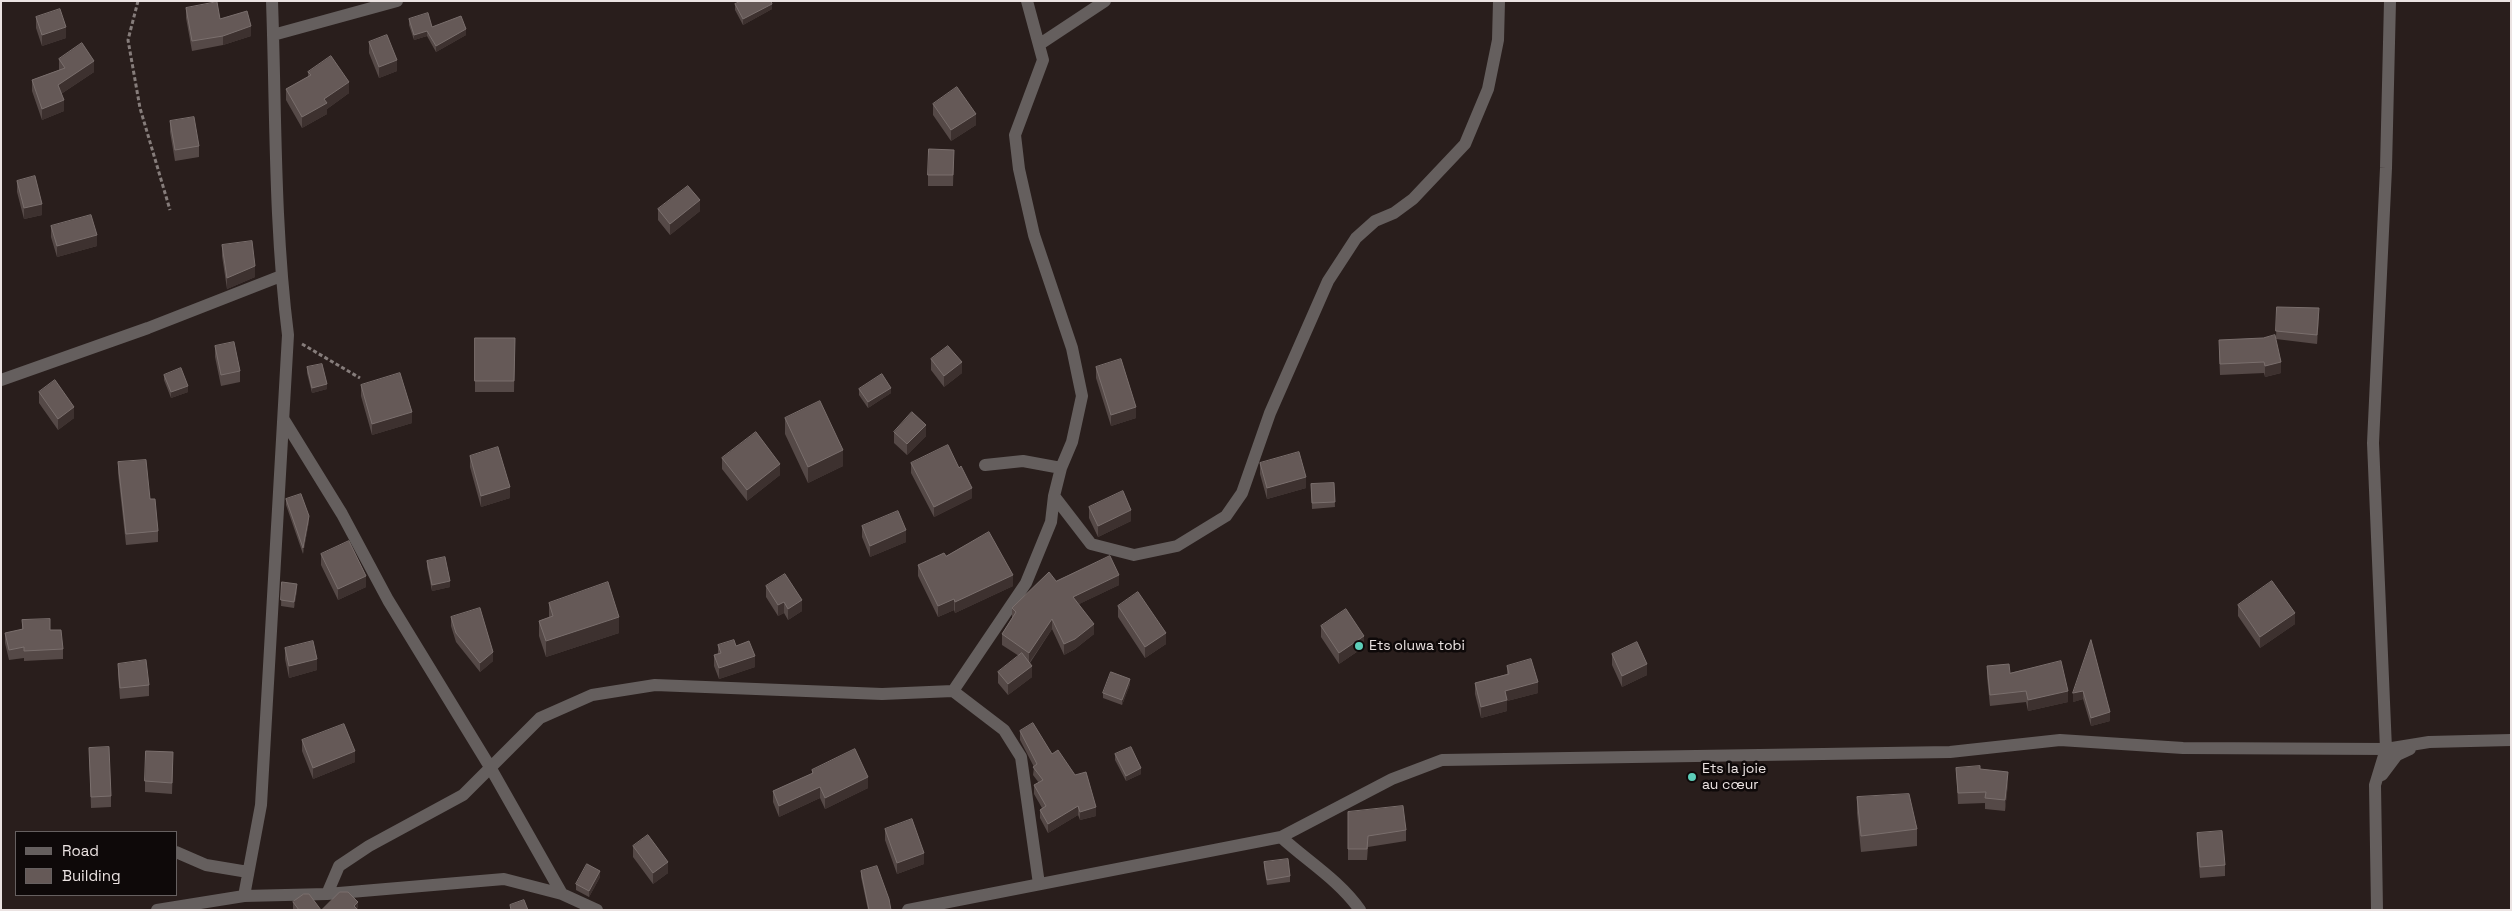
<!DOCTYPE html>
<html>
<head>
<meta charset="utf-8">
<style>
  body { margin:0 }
  #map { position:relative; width:2512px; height:911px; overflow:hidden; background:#291e1c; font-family:"Space Grotesk",sans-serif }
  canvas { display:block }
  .frame { position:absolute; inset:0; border:2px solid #ebe3e2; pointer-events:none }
  .legend { position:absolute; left:15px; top:831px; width:162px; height:65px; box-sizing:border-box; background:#0e0909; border:1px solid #666060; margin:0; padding:6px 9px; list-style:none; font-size:15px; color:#ebe3e2 }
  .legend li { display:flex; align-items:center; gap:10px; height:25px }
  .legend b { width:25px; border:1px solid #666060 }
</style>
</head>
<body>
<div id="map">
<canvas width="2512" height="911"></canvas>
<div class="frame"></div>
<ul class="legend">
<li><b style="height:6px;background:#655f5e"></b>Road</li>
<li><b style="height:14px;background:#655957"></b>Building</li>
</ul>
</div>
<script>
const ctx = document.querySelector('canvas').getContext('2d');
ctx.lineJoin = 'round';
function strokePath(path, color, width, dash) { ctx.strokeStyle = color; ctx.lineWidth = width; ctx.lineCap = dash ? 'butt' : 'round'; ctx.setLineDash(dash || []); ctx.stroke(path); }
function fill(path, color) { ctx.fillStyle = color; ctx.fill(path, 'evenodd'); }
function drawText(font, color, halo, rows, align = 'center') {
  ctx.font = font + ' "Space Grotesk",sans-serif'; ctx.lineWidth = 5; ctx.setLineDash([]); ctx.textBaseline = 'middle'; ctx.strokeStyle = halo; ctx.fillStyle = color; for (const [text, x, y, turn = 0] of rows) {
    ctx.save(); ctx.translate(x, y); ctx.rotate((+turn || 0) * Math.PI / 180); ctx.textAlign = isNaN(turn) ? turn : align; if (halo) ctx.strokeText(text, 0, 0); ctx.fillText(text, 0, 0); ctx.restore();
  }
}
strokePath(new Path2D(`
  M138,1L128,40L140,108L170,210
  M302,344L360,378`), '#867d7b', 3, [4, 2.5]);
strokePath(new Path2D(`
  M273,35L397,1
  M1040,44L1105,1
  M1,380L148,328L281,276
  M284,420L342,514L388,600L490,767L562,894
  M985,465L1023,461L1061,468
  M1054,496L1091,544L1134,555L1177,546L1226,516L1242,493L1270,413L1328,281L1356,238L1375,221L1394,213L1413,199L1465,144L1488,89L1498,40L1499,1
  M953,691L1026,583L1051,522L1054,496L1061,468L1072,442L1082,396L1072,348L1034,235L1019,169L1015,135L1043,60L1027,1
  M2382,775L2397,755L2410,749
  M1281,837C1307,861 1339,880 1360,910
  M176,852L206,865L248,872
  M327,894L339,866L369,846L463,795L540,718L592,695L655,685L882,694L953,691L1004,730L1021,757L1039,884
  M244,896L261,805L288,335C274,224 276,113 272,1
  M157,910L244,896L327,894L504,879L562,894L597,910
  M908,910L1281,837L1392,779L1442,760L1950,752L2060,740L2183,748L2386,749L2429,742L2511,740
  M2377,910L2375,785L2386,749L2373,443L2386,168L2390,1`), '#655f5e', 12);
fill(new Path2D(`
  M735,4L772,9L743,25L735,10Z
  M186,8L251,36L223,45L192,51L186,18Z
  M36,17L66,38L42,46L36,28Z
  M409,19L432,27L466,35L436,52L427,36L414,40L409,25Z
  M369,42L397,71L379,78L369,53Z
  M59,59L94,72L61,94L64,111L42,120L32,91V80L59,70Z
  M308,72L349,93L327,109V114L302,128L286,100V89L308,77Z
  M933,104L976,125L951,141L933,115Z
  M170,121L199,146V157L175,161L170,132Z
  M954,150L953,186H928V175Z
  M17,181L42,215L24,219L17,192Z
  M658,209L700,211L670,235L658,220Z
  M51,226L97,246L57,257L51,237Z
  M222,245L255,277L227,289L222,256Z
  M2277,307L2319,317L2317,344L2276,339Z
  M475,338H515L514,392H475Z
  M2263,338L2281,373L2265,377L2264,373L2220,375L2219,351Z
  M215,346L240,371V382L221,386L215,357Z
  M931,359L962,373L944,387L931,370Z
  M307,367L327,389L312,393L307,373Z
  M1096,367L1136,418L1111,426L1096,378Z
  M164,375L188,392L171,398L164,380Z
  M361,385L412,423L372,435L361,396Z
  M859,389L891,393L868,408L859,395Z
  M39,392L74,418L58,430L39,403Z
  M785,418L843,466L808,483L785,434Z
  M894,432L926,436L907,455L894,443Z
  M470,456L510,498L481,507L470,467Z
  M722,458L780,475L747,501L722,469Z
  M118,462L150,499L158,531V542L126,545L118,473Z
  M911,463L972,498L934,517L911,473Z
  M1260,463L1306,488L1267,499L1260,474Z
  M1334,483L1335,507L1312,509L1311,484Z
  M286,499L309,521L303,554L286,505Z
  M1089,507L1131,521L1098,537L1089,518Z
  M862,526L906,542L870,557L862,537Z
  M321,554L366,587L338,600L321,565Z
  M946,556L1013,586L955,613L954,610L938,617L918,576V565Z
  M427,561L450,587L432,591L427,567Z
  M1056,581L1119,585L1079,604L1094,634L1075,649L1064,655L1052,629L1030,663L1032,677L1008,695L998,683V672L1019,656L1002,645V634L1012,618V608Z
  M282,582L297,590L294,608L281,606Z
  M766,586L802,611L788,620L784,613L778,616L766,597Z
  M549,603L619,633L546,657L539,636V621L549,617Z
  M2238,605L2295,624L2260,648L2238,616Z
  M1118,606L1166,644L1145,658L1118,617Z
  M451,617L493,661L480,672L456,642L451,626Z
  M22,620L50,630L63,649V659L24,661V658L9,660L5,643V633L22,630Z
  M1321,626L1364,647L1339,664L1321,637Z
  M2091,640L2110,721L2091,726L2083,699L2073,702Z
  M718,645L736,646L755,667L719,679L714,666V655L718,654Z
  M285,648L317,670L289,678L285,659Z
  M1612,654L1647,675L1622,687L1612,665Z
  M118,664L149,685V696L120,699L118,675Z
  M1507,666L1538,693L1507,701V711L1481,718L1475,694V683L1507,674Z
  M1987,666L2010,673L2068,702L2028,711L2026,702L1990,706L1987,677Z
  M1130,684L1122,705L1103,698V693Z
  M1020,731L1052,754L1096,816L1080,820L1078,815L1048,833L1040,818V810L1042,808L1034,794V785L1039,783L1033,775L1034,767L1020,740Z
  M302,740L355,762L313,779L302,751Z
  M89,748L111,796V807L91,808Z
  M1115,754L1141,774L1126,781L1115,760Z
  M173,763L172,794L145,792V781Z
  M1956,768L2008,783L2005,811L1985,809V803L1958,804Z
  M812,770L868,788L825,809L820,798L779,817L773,802V791L812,774Z
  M1857,797L1917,829V846L1861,852L1857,813Z
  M1348,812L1406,830V841L1368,847L1367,860H1348Z
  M885,829L924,864L897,874L885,840Z
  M2197,833L2225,865V876L2200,878L2197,844Z
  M633,846L668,873L653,884L633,857Z
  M1264,862L1290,876V882L1267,885L1264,868Z
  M861,871L891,910H868L861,877Z
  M600,877L589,897L576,890V884Z
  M293,902L321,910H293Z`), '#554947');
fill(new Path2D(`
  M772,4V9L743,25V19Z
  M251,26V36L223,45V36Z
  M66,27V38L42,46V35Z
  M466,29V35L436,52V46Z
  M427,31V36L414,40V35Z
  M397,60V71L379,78V67Z
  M94,61V72L58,96V85Z
  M349,82V93L327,109V114L302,128V117L324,99Z
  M64,100V111L42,120V109Z
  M976,114V125L951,141V130Z
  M700,200V211L670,235V224Z
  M42,204V215L24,219V208Z
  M97,235V246L57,257V246Z
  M255,266V277L227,289V278Z
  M2319,308V317L2317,344V335Z
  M962,362V373L944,387V376Z
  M2281,362V373L2265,377V366Z
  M327,384V389L312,393V388Z
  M188,386V392L171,398V392Z
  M891,388V393L868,408V402Z
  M74,407V418L58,430V419Z
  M1136,407V418L1111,426V415Z
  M412,412V423L372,435V424Z
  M926,425V436L907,455V444Z
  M843,450V466L808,483V467Z
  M780,464V475L747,501V490Z
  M1306,477V488L1267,499V488Z
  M510,487V498L481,507V496Z
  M972,488V498L934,517V507Z
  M1131,510V521L1098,537V526Z
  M309,516V521L303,554V548Z
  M906,530V542L870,557V546Z
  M1013,575V586L955,613V602Z
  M1119,575V585L1073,607V597Z
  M366,576V587L338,600V589Z
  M450,581V587L432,591V585Z
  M297,584V590L294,608V602Z
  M954,599V610L938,617V606Z
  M802,600V611L788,620V609Z
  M784,602V613L778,616V605Z
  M2295,613V624L2260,648V637Z
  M619,617V633L546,657V641Z
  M1052,619V629L1029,663V653Z
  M1094,624V634L1075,649L1064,655V644Z
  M1166,633V644L1145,658V647Z
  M1364,636V647L1339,664V653Z
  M493,652V661L480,672V663Z
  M755,656V667L719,679V668Z
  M317,659V670L289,678V666Z
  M1647,664V675L1622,687V676Z
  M1032,666V677L1008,695V684Z
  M1130,679V684L1122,705V700Z
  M1538,682V693L1507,701V711L1481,718V707L1505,691Z
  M2068,691V702L2028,711V700Z
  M2083,691V699L2073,702V693Z
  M2110,712V721L2091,726V718Z
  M355,751V762L313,779V768Z
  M1141,768V774L1126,781V776Z
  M2008,772V783L2005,811V800Z
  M868,777V788L825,809V798Z
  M820,787V798L779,817V806Z
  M1078,806V815L1048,833V824Z
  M1096,807V816L1080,820V812Z
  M924,853V864L897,874V863Z
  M668,862V873L653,884V873Z
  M600,871V877L589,897V891Z
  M358,902V910L354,906Z`), '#3d312f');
const building = new Path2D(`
  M742,1H771L772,4L743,19L735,4Z
  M217,2L220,19L247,11L251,26L223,36L192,41L186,8Z
  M60,9L66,27L42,35L36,17Z
  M428,13L432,27L461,16L466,29L436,46L427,31L414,35L409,19Z
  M387,35L397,60L379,67L369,42Z
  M82,43L94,61L58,85L64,100L42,109L32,80L65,68L59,59Z
  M331,56L349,82L324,99L327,103L302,117L286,89L311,75L308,72Z
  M957,87L976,114L951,130L933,104Z
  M194,117L199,146L175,150L170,121Z
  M929,149L954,150L953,175H928Z
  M35,176L42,204L24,208L17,181Z
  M688,186L700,200L670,224L658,209Z
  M91,215L97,235L57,246L51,226Z
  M252,241L255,266L227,278L222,245Z
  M2277,307L2319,308L2317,335L2276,331Z
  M2275,335L2281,362L2265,366L2264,362L2220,364L2219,340L2263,338Z
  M475,338H515L514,381H475Z
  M234,342L240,371L221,375L215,346Z
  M948,346L962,362L944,376L931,359Z
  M1121,359L1136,407L1111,415L1096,367Z
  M322,364L327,384L312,388L307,367Z
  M181,368L188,386L171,392L164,375Z
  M400,373L412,412L372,424L361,385Z
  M882,374L891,388L868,402L859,389Z
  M55,380L74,407L58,419L39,392Z
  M820,401L843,450L808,467L785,418Z
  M912,412L926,425L907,444L894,432Z
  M756,432L780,464L747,490L722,458Z
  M948,445L959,468L961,466L972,488L934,507L911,463Z
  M498,447L510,487L481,496L470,456Z
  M1299,452L1306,477L1267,488L1260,463Z
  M146,460L150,499H155L158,531L126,534L118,462Z
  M1334,483L1335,502L1312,503L1311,484Z
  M1123,491L1131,510L1098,526L1089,507Z
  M301,494L309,516L303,548L286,499Z
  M898,511L906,530L870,546L862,526Z
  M989,532L1013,575L955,602L954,599L938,606L918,565L944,553L946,556Z
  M349,541L366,576L338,589L321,554Z
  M1110,556L1119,575L1073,597L1094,624L1075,639L1064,644L1052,619L1029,653L1002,634L1016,612L1012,608L1014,606L1049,572L1056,581Z
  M445,557L450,581L432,585L427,561Z
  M785,574L802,600L788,609L784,602L778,605L766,586Z
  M2272,581L2295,613L2260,637L2238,605Z
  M282,582L297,584L294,602L281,600Z
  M608,582L619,617L546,641L539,621L553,616L549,603Z
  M1138,592L1166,633L1145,647L1118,606Z
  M480,608L493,652L480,663L456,633L451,617Z
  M1346,609L1364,636L1339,653L1321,626Z
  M50,619V630H61L63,649L24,651V647L9,650L5,633L23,629L22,620Z
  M734,640L736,646L749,641L755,656L719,668L714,655L721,653L718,645Z
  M2091,640L2110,712L2091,718L2083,691L2073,693Z
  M313,641L317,659L289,666L285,648Z
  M1637,642L1647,664L1622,676L1612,654Z
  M1022,653L1032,666L1008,684L998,672Z
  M1531,659L1538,682L1505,691L1507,700L1481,707L1475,683L1509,674L1507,666Z
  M146,660L149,685L120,688L118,664Z
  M2061,661L2068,691L2028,700L2026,691L1990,695L1987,666L2009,664L2010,673Z
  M1111,672L1130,679L1122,700L1103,693Z
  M1033,723L1052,754L1058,750L1075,775L1086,772L1096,807L1080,812L1078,806L1048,824L1040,810L1046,806L1034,785L1043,780L1033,767L1037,764L1020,731Z
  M344,724L355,751L313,768L302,740Z
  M109,747L111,796L91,797L89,748Z
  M1131,747L1141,768L1126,776L1115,754Z
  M855,749L868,777L825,798L820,787L779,806L773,791L813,773L812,770Z
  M146,751L173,752L172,783L145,781Z
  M1980,766V769L2008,772L2005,800L1985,798L1986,792L1958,793L1956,768Z
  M1909,794L1917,829L1861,836L1857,797Z
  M1403,806L1406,830L1368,836L1367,849H1348V812Z
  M912,819L924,853L897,863L885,829Z
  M2222,831L2225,865L2200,867L2197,833Z
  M648,835L668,862L653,873L633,846Z
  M1288,859L1290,876L1267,880L1264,862Z
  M587,864L600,871L589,891L576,884Z
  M877,866L889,899L891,910H869L861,871Z
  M340,892H348L358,902L354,906L358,910H322Z
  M304,894H309L321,910H299L293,902Z
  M524,900L528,910H511L510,905Z`);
fill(building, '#655957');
strokePath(building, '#7a6f6d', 1);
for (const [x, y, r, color] of [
  [1359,646,5,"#5dceb9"],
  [1692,777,5,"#5dceb9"]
]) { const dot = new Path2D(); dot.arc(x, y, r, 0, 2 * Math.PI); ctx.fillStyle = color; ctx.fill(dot); strokePath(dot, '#0e0909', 2); }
drawText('14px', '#ebe3e2', '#0e0909', [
  ["Ets oluwa tobi",1369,646],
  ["Ets la joie",1702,769],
  ["au cœur",1702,785]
], 'left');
</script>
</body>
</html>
